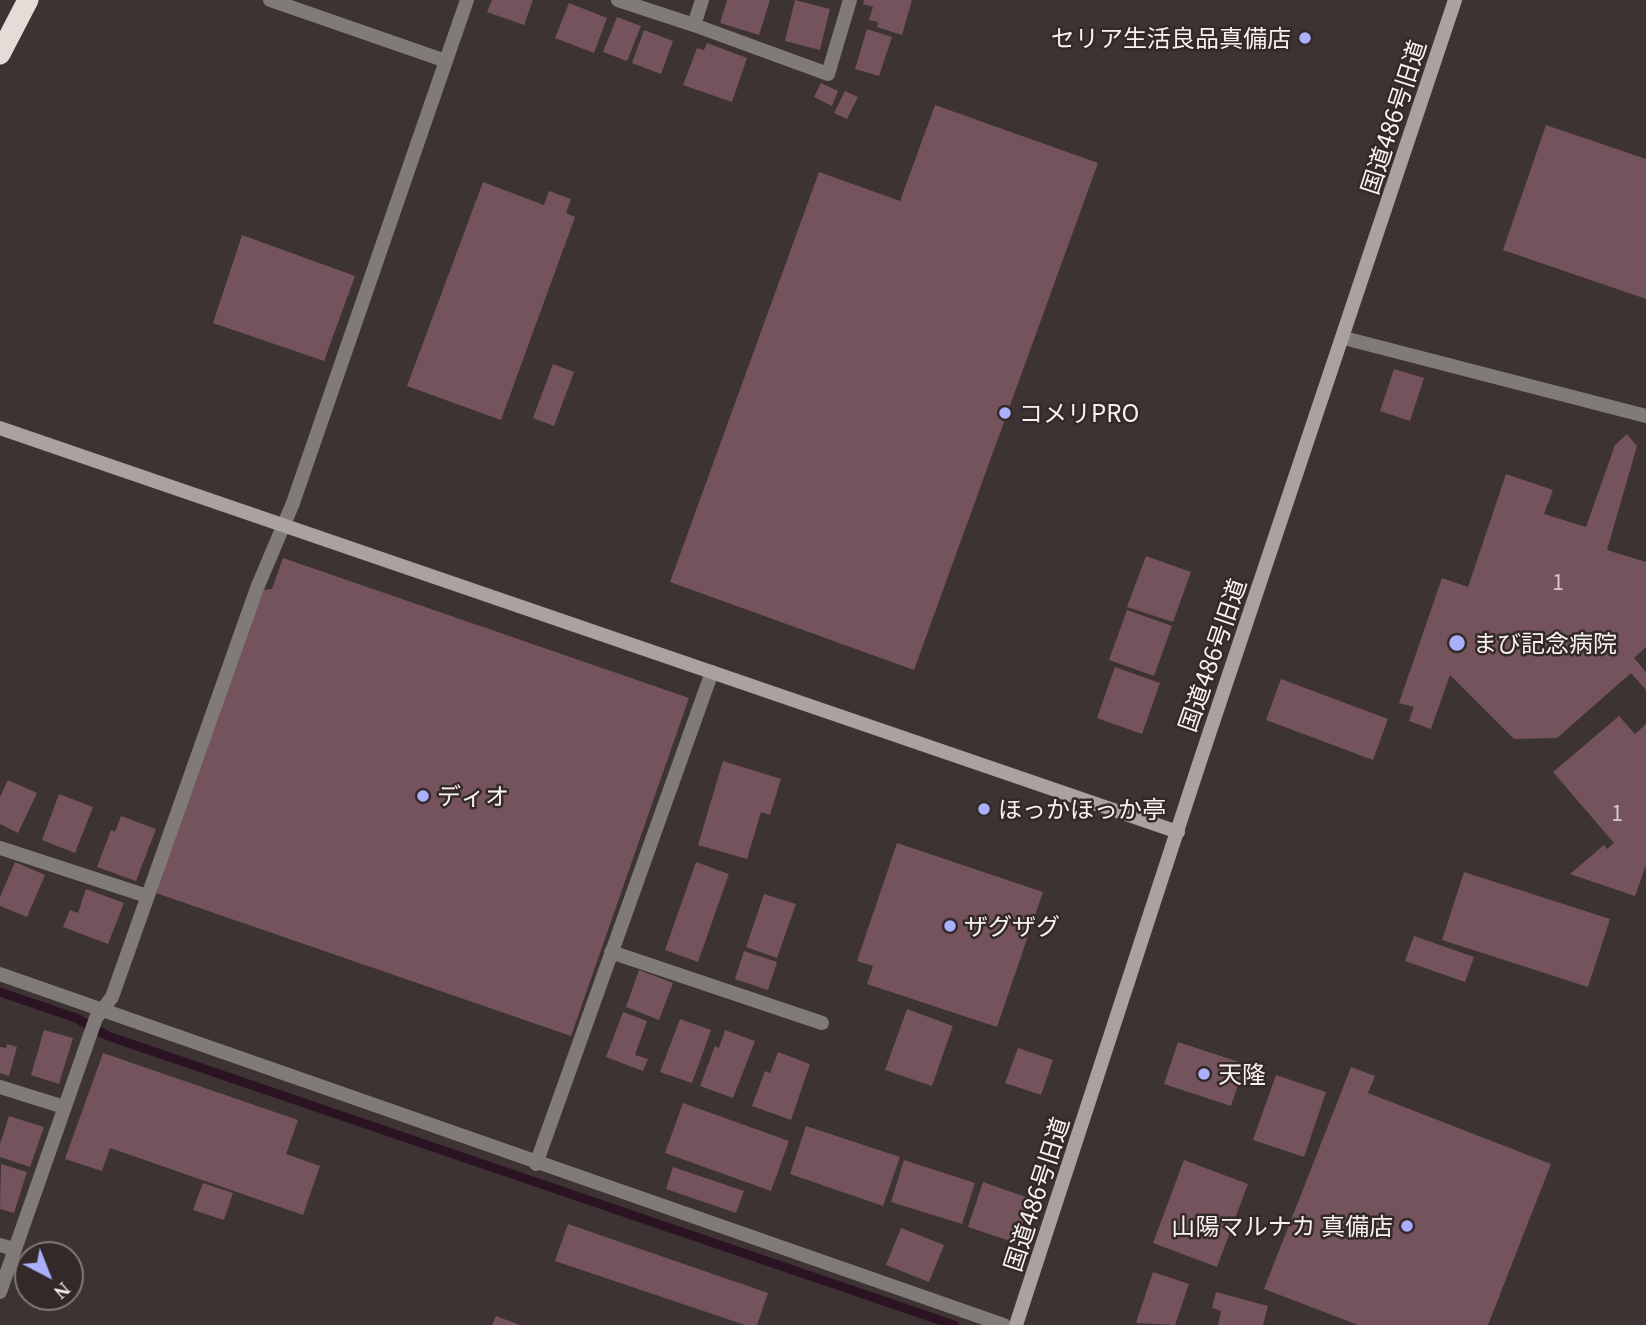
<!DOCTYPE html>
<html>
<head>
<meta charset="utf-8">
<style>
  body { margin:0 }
  #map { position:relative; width:1646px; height:1325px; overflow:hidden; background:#3d3332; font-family:Georgia,serif }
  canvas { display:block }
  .north { position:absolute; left:14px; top:1241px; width:70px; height:70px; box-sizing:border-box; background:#332928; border:2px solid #827978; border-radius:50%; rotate:138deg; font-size:19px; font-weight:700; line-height:28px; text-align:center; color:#f8f1f0 }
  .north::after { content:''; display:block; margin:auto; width:24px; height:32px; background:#aab0fb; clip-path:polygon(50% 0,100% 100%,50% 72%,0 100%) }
</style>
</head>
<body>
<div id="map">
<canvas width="1646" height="1325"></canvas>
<div class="north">N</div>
</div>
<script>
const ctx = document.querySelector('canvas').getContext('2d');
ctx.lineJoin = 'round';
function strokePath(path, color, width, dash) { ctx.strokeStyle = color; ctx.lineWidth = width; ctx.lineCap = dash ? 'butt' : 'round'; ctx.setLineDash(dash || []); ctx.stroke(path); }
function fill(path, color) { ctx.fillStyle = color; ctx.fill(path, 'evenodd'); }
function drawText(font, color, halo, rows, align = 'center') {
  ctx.font = font + ' Georgia,"Noto Sans JP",serif'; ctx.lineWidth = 5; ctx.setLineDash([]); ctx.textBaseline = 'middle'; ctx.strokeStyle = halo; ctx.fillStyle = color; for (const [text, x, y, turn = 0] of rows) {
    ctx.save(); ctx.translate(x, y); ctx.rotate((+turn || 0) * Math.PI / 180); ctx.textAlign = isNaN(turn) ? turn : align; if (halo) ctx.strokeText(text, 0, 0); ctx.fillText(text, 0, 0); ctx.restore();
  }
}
strokePath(new Path2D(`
  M0,992L76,1018L108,1036L954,1325`), '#2b1323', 9);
fill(new Path2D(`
  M492,0H533L524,25L487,12Z
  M727,0H770L759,35L720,23Z
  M795,0L830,9L820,50L785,41Z
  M864,0H912L902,35L877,27L878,22L869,20L873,7L863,4Z
  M569,3L607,18L594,53L555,38Z
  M617,17L641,26L627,61L603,52Z
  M867,29L892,37L879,76L855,69Z
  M644,30L673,41L661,74L632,63Z
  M707,43L747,58L732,102L683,85L697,48L704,50Z
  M821,83L838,91L832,106L814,97Z
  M845,91L858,97L847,119L834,113Z
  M935,105L1098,163L914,670L670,582L819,172L900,201Z
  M1546,125L1646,159V299L1503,250Z
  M483,182L544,205L549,191L571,199L566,213L575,217L501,420L407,386Z
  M242,235L355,276L324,361L213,323Z
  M553,364L574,372L554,426L533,418Z
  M1394,369L1424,378L1410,421L1380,411Z
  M1627,434L1637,446L1607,550L1646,562V647L1634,658L1646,672V690L1631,673L1557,738L1514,739L1450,675L1431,729L1409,721L1414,707L1399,703L1442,578L1468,587L1506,474L1553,490L1544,514L1586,527L1615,445Z
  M1146,556L1191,572L1173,622L1127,607Z
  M283,558L689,698L571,1036L156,893L263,590L272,589Z
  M1127,610L1172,626L1154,676L1109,660Z
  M1115,667L1160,683L1142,734L1097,718Z
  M1281,679L1388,719L1373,760L1266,720Z
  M1619,716L1635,734L1646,724V865L1635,896L1570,874L1604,845L1607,849L1614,843L1553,772Z
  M723,761L781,779L770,815L761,812L747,859L698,845Z
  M8,780L37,793L18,833L0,824V797Z
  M59,794L93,807L75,853L42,840Z
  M121,816L156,829L136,881L97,867L111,830L115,832Z
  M897,843L1043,892L997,1027L867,984L873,966L857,961Z
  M15,862L45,875L27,917L0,906V897Z
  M696,862L729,874L698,962L665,950Z
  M1464,872L1610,919L1588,987L1442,940Z
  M86,889L124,903L108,944L63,927L70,910L78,913Z
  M764,894L796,904L777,958L746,947Z
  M1414,936L1474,957L1465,982L1405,961Z
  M744,951L777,962L768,990L735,979Z
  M639,970L673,983L659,1020L626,1007Z
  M907,1009L953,1026L932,1086L885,1070Z
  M623,1012L647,1021L635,1055L648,1059L643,1071L606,1057Z
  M680,1019L711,1030L692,1083L660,1072Z
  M44,1030L73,1038L59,1084L31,1075Z
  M725,1030L755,1041L733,1098L700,1086L715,1046L719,1048Z
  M1178,1042L1245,1064L1231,1106L1164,1084Z
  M7,1044L17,1047L9,1076L0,1073V1047L6,1048Z
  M1018,1048L1053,1060L1041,1095L1005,1083Z
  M778,1052L810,1064L791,1120L752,1106L765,1071L770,1073Z
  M103,1053L298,1120L286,1154L320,1166L303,1215L110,1148L102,1171L65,1159Z
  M1351,1067L1375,1076L1368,1093L1551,1164L1488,1325H1358L1264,1289Z
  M1276,1075L1326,1092L1304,1157L1253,1140Z
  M683,1103L789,1141L771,1191L665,1153Z
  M9,1116L44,1127L30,1167L0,1157V1144Z
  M806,1126L900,1157L883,1206L790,1174Z
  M904,1160L975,1183L962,1224L891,1202Z
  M1184,1160L1248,1184L1217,1267L1153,1243Z
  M1,1164L27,1172L14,1213L0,1209Z
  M673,1167L744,1191L736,1213L666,1189Z
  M983,1182L1031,1199L1016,1243L968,1227Z
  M203,1183L233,1193L224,1220L193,1210Z
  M568,1224L768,1293L757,1325H745L555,1261Z
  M901,1228L944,1245L929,1282L886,1265Z
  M1153,1272L1189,1284L1175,1325L1136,1323Z
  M1216,1292L1268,1306L1263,1325H1218L1221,1311L1212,1308Z
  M496,1316L520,1325H492Z`), '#74535c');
strokePath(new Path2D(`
  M270,0L446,61
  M618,0L694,25L702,0
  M694,25L828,74L850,0
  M1344,338L1646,416
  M0,848L147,896
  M611,952L822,1023
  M0,974L1004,1325
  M0,1087L64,1107
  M536,1164L712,672
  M0,1245L14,1249
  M0,1292L96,1018L112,997L257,588L293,503L467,0`), '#807b79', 14);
strokePath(new Path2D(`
  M0,428L1178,832
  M1016,1325L1199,764L1455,0`), '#aaa29f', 14);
strokePath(new Path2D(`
  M0,54L28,0`), '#e7dbd7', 21);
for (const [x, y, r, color] of [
  [1305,38,7,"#aab0fb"],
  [1005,413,7,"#aab0fb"],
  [1457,643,9,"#aab0fb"],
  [423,796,7,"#aab0fb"],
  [984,809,7,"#aab0fb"],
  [950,926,7,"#aab0fb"],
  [1204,1074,7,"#aab0fb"],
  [1407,1226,7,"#aab0fb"]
]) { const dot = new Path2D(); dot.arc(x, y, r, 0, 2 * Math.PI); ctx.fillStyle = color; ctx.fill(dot); strokePath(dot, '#332928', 2.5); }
drawText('21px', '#d7cacb', null, [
  ["1",1558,582],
  ["1",1617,813]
]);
drawText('24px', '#f8f1f0', '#332928', [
  ["セリア生活良品真備店",1291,38,"right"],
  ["コメリPRO",1019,413],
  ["まび記念病院",1473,643],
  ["ディオ",437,796],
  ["ほっかほっか亭",998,809],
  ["ザグザグ",964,926],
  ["天隆",1218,1074],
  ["山陽マルナカ 真備店",1393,1226,"right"]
], 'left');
drawText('24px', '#f8f1f0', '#332928', [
  ["国道486号旧道",1393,117,-72],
  ["国道486号旧道",1212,655,-71],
  ["国道486号旧道",1036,1194,-72]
]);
</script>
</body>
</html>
